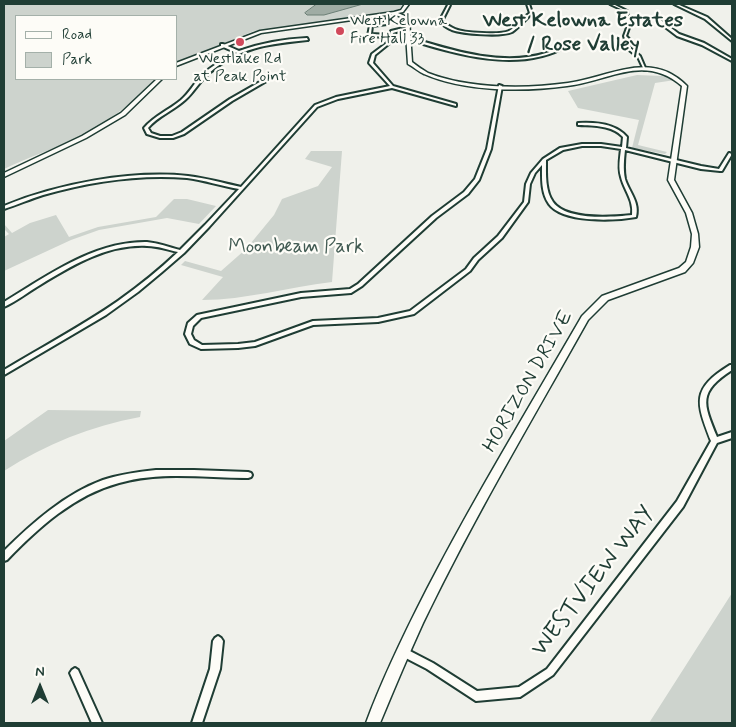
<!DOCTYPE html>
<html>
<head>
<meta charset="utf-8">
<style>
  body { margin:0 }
  #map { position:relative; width:736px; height:727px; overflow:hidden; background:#f0f1eb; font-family:Mynerve,sans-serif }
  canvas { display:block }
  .frame { position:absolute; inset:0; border:5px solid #1f3d34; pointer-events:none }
  .legend { position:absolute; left:15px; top:15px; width:162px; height:65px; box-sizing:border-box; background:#fdfcf7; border:1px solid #a4b0a9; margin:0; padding:6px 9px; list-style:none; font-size:15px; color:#1f3d34 }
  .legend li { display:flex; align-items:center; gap:10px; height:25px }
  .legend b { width:25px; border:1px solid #a4b0a9 }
  .north { position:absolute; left:15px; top:662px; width:50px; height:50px; -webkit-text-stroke:4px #fdfcf7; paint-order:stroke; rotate:0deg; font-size:14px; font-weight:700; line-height:20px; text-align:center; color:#1f3d34 }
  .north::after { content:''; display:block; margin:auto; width:18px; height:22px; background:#1f3d34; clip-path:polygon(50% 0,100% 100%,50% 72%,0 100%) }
</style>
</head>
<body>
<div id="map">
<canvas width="736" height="727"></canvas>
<div class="frame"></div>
<ul class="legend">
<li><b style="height:6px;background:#fdfcf7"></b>Road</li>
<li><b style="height:14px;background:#cdd3cd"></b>Park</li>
</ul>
<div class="north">N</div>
</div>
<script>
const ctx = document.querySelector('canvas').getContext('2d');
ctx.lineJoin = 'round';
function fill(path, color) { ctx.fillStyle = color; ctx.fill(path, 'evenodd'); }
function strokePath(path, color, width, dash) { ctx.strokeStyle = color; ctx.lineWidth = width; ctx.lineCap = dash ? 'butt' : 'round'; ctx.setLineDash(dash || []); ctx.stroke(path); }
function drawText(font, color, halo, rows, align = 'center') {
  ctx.font = font + ' Mynerve,sans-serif'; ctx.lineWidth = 4.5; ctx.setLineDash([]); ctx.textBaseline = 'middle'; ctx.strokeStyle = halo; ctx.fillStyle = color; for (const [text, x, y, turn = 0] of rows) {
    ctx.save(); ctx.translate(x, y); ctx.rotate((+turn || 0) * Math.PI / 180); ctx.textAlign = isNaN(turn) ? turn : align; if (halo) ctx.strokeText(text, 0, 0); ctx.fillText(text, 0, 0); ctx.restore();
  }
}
fill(new Path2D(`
  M4,4H403L399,9L388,13L254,31L176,63V16H16V79H157C133,101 109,123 79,137C55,149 28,157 4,169Z
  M637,75L662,76L675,80L655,83L638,145L667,152L665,154L632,148L639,120L578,108L568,91Z
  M311,151H342L332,282C288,287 246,300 202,300L223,277L181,265L185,261L221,271L246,249L274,215L282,199L318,186L332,167L305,159Z
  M174,199H187L216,206L199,224L167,218L99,230L71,240L4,271V237L9,234L4,229V224L12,233L30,223L56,215L69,237L98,227L156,217Z
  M48,410L141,411L140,417C91,426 46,444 4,471V441Z
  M732,593V723H649Z`), '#cdd3cd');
const water = new Path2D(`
  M317,4H363L324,15H307L305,13Z`);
fill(water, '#9faca4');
strokePath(water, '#6c8077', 1);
const street = new Path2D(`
  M447,4H449L450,5L442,21C446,24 450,27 455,29C464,33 500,35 509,31C516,27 523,18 530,13L527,4H529L532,13C527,18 518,28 512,32C501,37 463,34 452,30C447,28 443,25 439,22L448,5Z
  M610,4H613L627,11L630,25L626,36L629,39L628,46L640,56L646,70H644L638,57L624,46L625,39L624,36L628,25L625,11Z
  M674,4H677L707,17L732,39V41L705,19Z
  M656,18H658L679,34L704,43L732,59V61L702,45L677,36L656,20Z
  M385,19L386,20L387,24L372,26L371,34L390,35L391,31L408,27L409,28L393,33L391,42L375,55L373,63L393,86L456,104V106L392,88L338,99L317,107L209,227L184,253L162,272L138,292L106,315L4,375V370C42,347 82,326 118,301C139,286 159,270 178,252C168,250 158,246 147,246C108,244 73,265 40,285C28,292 17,301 4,307V302C47,276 94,241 147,242C158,243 169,247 180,250L205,225L239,189C221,186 204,180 187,178C140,174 88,182 43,195C30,199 17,205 4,209V206C57,184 131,170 188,176C206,178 223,183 241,187L315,105L336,97L390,86L369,63L372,54L388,42L389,37L368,36L370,25L384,22V20Z
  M408,37C451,50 502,67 546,53C552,52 558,48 564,45L567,46C519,74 455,54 407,39Z
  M307,38L308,40C269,44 238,47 208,74C199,82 194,92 185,100C173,111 158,116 148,128L151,133L160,136H172L182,132L230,99L272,75L275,76L232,101L184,134L173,138H160L147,134L144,128C154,116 169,110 181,100C189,93 194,84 201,76C211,66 224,59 237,53L221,46V44H223L239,51C261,43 284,39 307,38Z
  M499,85L502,86L491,149L479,180L468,194L436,218L362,286L351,293L301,297L201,318L193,326L191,334L194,340L202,345L238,344L255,342L313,321L378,318L410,311L466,269L474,258L498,236L524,202L526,184L531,173L543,159L560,148L582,144H601L622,147L623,137C612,125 594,126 579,125H578V123C595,122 615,123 627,137L626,148L701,166L719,169L729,153L732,154L722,171H720L701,169L625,150C624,159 623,169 625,179C629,192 640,202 636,217C614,221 563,223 549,204C541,193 542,178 542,165L535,173L530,184L528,202L502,238L478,260L470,271L414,314L378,322L313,325L255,346L238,348L201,349L190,344L185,334L188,323L197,315L301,293L350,289L358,284L432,216L464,192L475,179L487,149ZM582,146H601L621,149C620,158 618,168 621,177C624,190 634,200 632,215C612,217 567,221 553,202C545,191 546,174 546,160L563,150Z
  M730,365H732V370C698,392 703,403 717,437L732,432V438L717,443L683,507L553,675L520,697L476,701L427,669L400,655L398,652L400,649L403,647L406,649L433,663L477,691L519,687L547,669L677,501L711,441C696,402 691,389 730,365Z
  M156,470H194L248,472L251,473L252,475L251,477L248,478C206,478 160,471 119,483C74,495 38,528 7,560L4,561V551C32,523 65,494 103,480C121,474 138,472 156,470Z
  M218,636L221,638L223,641L220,669L202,723H192L210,669L213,641L215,638Z
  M75,668L78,670L102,723H92L70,673L72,670Z`);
const secondary = new Path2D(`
  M405,4H409L403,12L398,13L409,18L412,62C417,66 423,70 428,73C469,89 525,89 568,83C610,77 651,49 687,86L674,180L692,213L698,234L699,247L693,263L685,272L608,300L588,320C532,420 473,519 423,623C408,656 394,689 380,723H366C383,677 405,632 427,589C475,496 530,406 582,316L602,296L679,268L686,262L691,247L692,234L686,213L668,180L682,86C644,53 609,81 567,86C524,92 465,92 424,74C419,72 414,67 408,64L405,19L394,14L261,33L176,66V63L260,31L394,12L401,10Z
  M157,79H162L125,115L86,138L4,177V173L82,136L121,113Z`);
strokePath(street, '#1f3d34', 4);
strokePath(secondary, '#1f3d34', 3);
fill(street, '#fdfcf7');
fill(secondary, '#fdfcf7');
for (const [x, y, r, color] of [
  [340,31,5,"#d1495b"],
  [240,42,5,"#d1495b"]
]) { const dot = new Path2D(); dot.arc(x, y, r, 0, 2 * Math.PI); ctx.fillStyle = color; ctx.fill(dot); strokePath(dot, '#fdfcf7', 2); }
drawText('16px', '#1f3d34', '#fdfcf7', [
  ["West Kelowna",350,22],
  ["Fire Hall 33",350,40],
  ["Westlake Rd",240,60,"center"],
  ["at Peak Point",240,78,"center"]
], 'left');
drawText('20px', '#425b53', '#fdfcf7', [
  ["Moonbeam Park",296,248]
]);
drawText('20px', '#1f3d34', '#fdfcf7', [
  ["HORIZON DRIVE",529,382,-60]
]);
drawText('bold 21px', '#1f3d34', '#fdfcf7', [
  ["West Kelowna Estates",583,22],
  ["/ Rose Valley",583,46]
]);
drawText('24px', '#1f3d34', '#fdfcf7', [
  ["WESTVIEW WAY",594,582,-52]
]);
</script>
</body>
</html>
